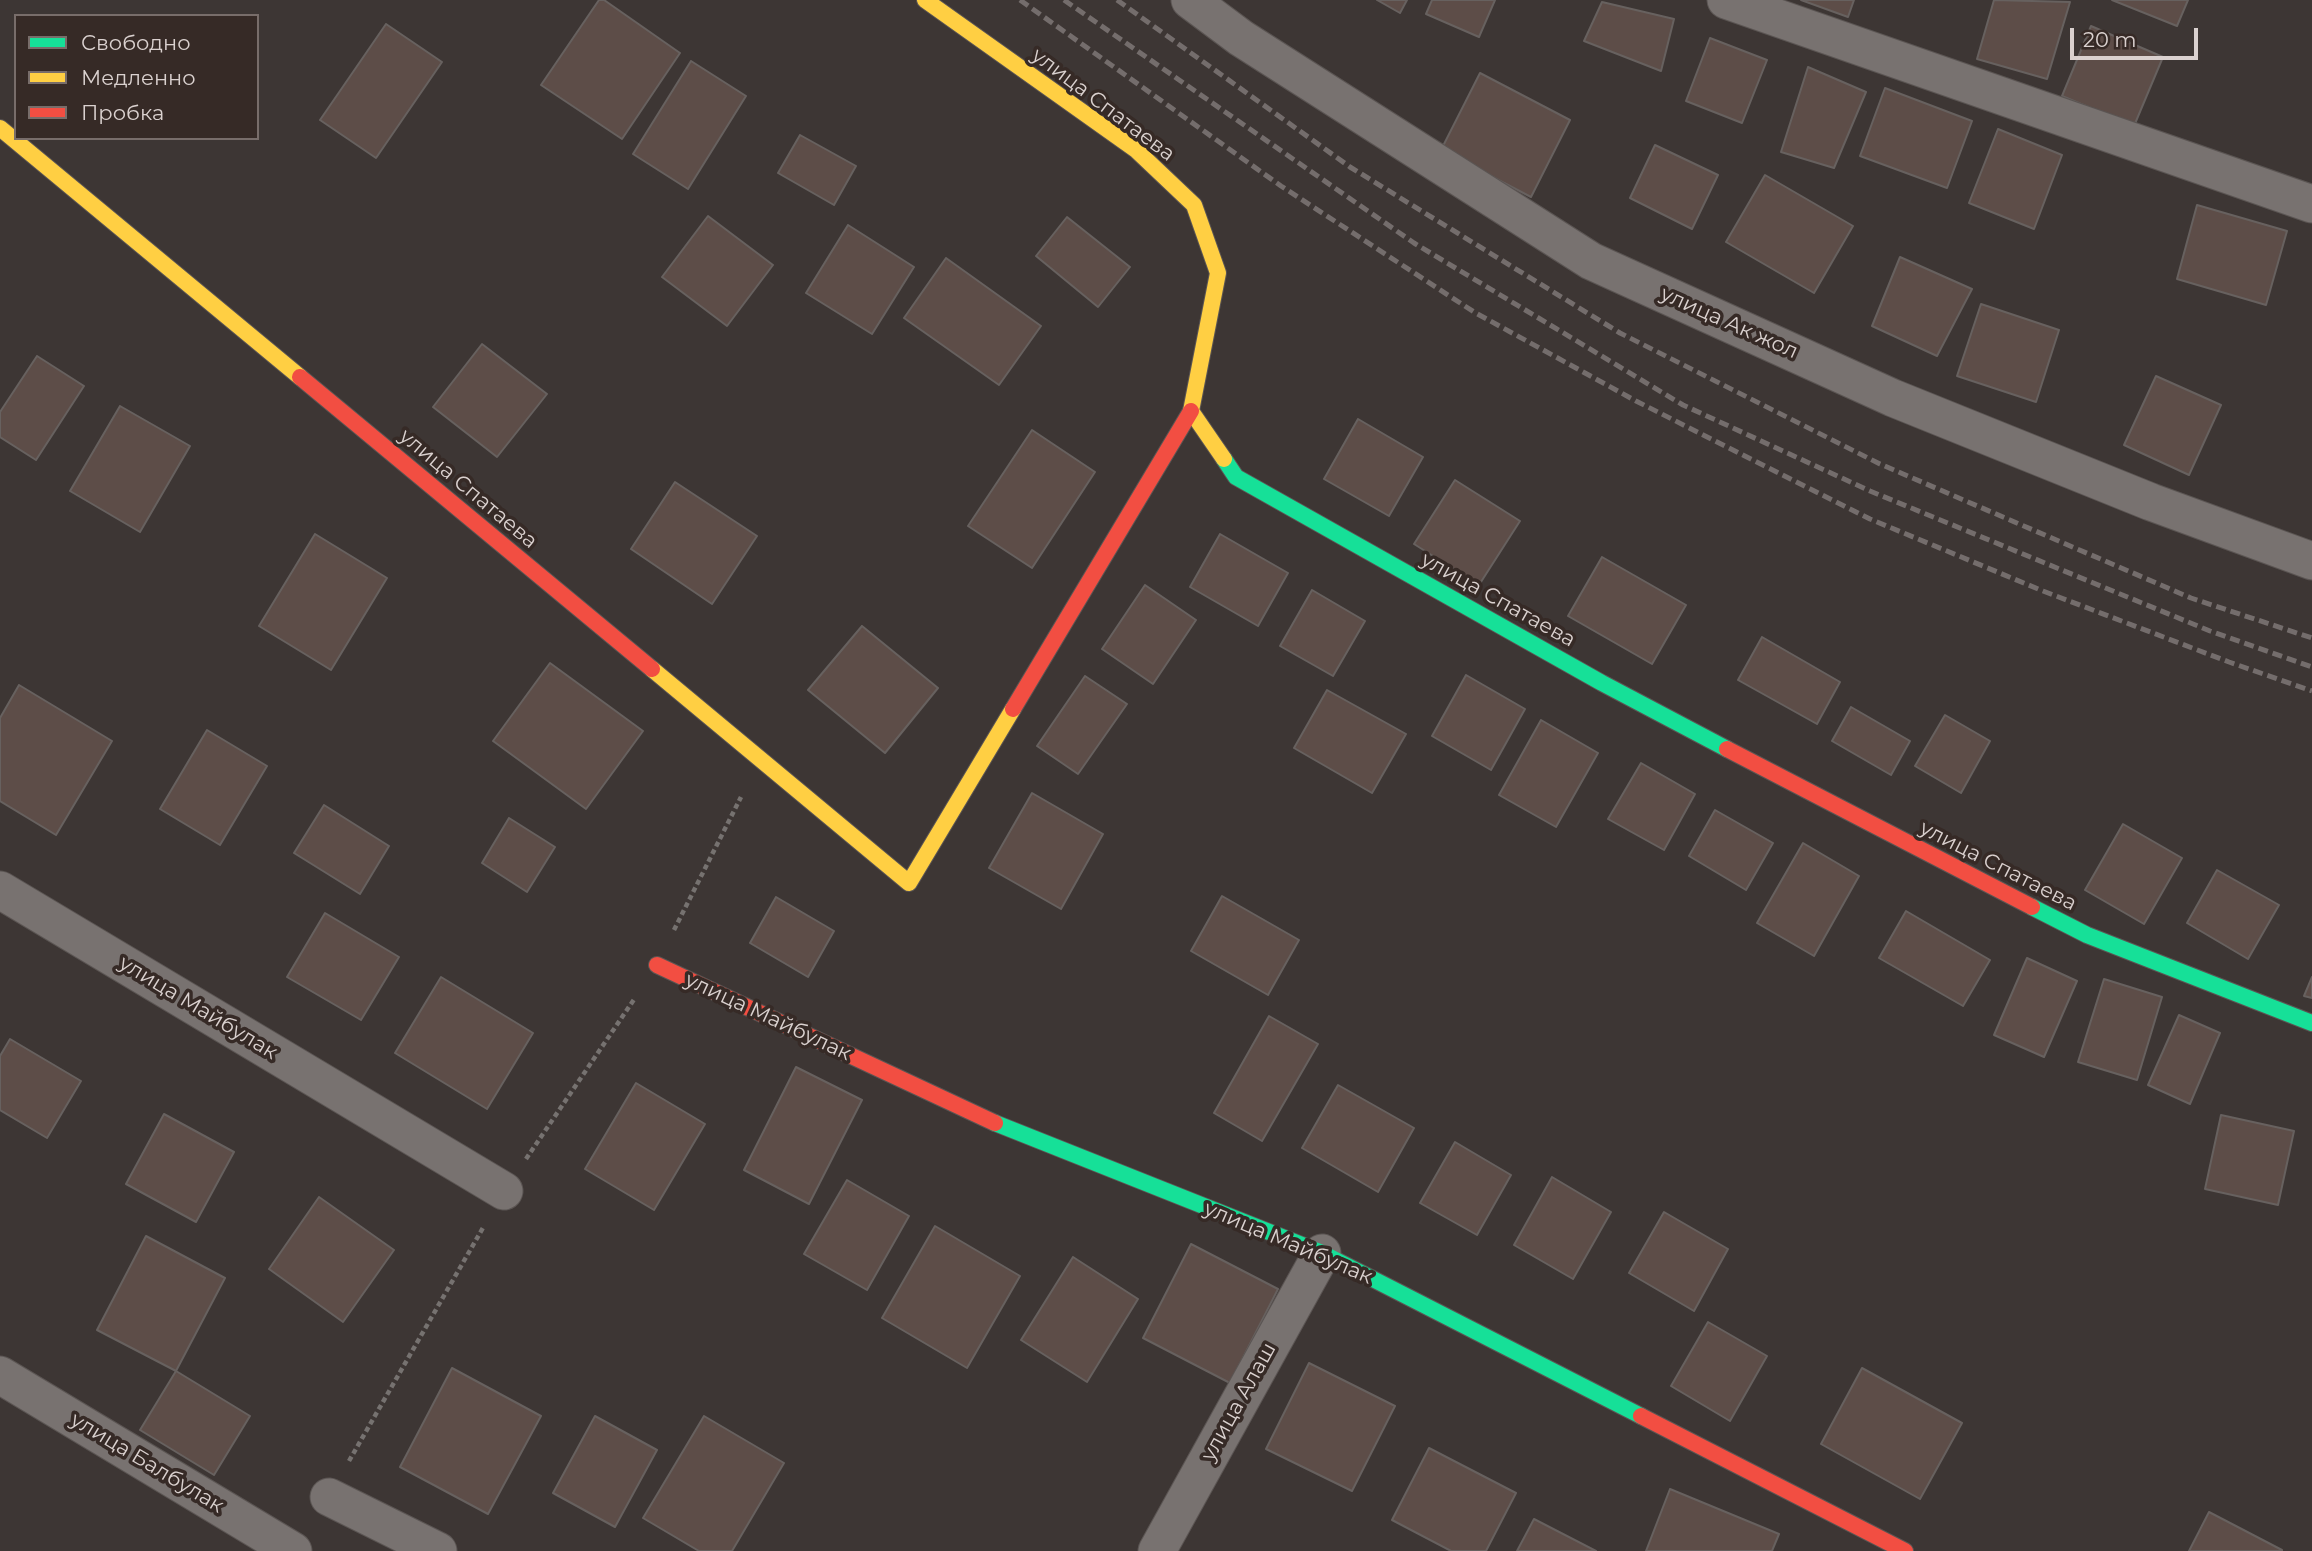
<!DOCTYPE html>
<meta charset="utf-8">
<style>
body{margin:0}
#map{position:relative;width:2312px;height:1551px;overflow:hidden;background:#3d3634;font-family:Montserrat,sans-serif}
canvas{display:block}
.legend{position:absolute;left:14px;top:14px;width:245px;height:126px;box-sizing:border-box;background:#362a26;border:2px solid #786d6a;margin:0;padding:9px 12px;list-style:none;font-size:21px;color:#dad1cf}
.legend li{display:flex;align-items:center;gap:14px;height:35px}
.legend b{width:35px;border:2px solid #786d6a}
.scale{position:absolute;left:2070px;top:28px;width:128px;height:32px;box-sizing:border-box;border:4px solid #dad1cf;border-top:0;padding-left:9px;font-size:21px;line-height:24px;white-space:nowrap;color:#dad1cf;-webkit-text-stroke:5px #362a26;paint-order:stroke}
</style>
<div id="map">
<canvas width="2312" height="1551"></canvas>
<ul class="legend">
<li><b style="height:9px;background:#16e098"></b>Свободно</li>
<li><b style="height:9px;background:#ffcf43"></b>Медленно</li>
<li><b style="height:9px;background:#f24e42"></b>Пробка</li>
</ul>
<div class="scale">20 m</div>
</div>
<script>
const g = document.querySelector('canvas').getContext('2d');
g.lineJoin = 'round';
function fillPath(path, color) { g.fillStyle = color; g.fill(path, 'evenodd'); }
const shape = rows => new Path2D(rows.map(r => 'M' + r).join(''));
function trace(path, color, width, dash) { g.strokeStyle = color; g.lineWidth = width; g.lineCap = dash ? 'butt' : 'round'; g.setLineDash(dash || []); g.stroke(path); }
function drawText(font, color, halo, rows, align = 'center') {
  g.font = font + ' Montserrat,sans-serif'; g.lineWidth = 7; g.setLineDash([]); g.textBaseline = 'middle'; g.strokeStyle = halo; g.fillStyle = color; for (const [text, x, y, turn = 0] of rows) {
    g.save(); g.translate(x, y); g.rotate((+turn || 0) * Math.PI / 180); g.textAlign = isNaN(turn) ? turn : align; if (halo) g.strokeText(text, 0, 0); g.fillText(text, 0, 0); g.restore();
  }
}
const building = shape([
 [599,0,604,0,680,53,622,139,541,85,599,0],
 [1377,0,1407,0,1400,13,1377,0],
 [1432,0,1495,0,1479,37,1426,14,1432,0],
 [1801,0,1854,0,1848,17,1801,0],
 [1994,0,2070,2,2047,79,1977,59,1994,0],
 [2112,0,2188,0,2177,26,2112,0],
 [1602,2,1674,19,1661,71,1584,41,1602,2],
 [386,24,442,62,376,158,320,120,386,24],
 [2091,26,2163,57,2134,126,2062,96,2091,26],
 [1710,38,1767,60,1742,123,1686,101,1710,38],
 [691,61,746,96,688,189,633,154,691,61],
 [1808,67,1866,92,1834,168,1781,152,1808,67],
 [1480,73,1570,120,1531,197,1441,150,1480,73],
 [1885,88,1972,121,1947,188,1860,156,1885,88],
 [1998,129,2062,155,2034,229,1969,203,1998,129],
 [800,135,856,166,834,205,778,173,800,135],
 [1655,145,1718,175,1692,229,1630,198,1655,145],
 [1765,175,1853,226,1814,293,1726,242,1765,175],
 [2197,205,2287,231,2266,305,2177,279,2197,205],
 [708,216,773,265,727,326,662,277,708,216],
 [1067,217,1130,267,1098,307,1036,256,1067,217],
 [848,225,914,267,872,334,806,293,848,225],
 [1900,257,1972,289,1937,356,1872,326,1900,257],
 [946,258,1041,326,999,385,904,318,946,258],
 [1981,304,2059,330,2036,402,1957,376,1981,304],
 [482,344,547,394,497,457,433,407,482,344],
 [37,356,84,386,36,460,0,437,0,412,37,356],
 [2156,376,2221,405,2189,475,2124,445,2156,376],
 [120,406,190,446,140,532,70,491,120,406],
 [1358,419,1423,457,1389,516,1324,479,1358,419],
 [1032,430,1095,472,1032,568,968,526,1032,430],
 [1455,480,1520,521,1479,585,1414,544,1455,480],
 [675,482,757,536,712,604,631,549,675,482],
 [315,534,387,578,331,670,259,626,315,534],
 [1220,534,1288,573,1258,626,1190,587,1220,534],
 [1602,557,1686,605,1652,664,1568,616,1602,557],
 [1145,585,1196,620,1153,684,1102,649,1145,585],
 [1312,590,1365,621,1333,676,1280,646,1312,590],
 [862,626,938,688,885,753,808,690,862,626],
 [1762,637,1840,682,1817,724,1738,680,1762,637],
 [550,663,643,731,586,809,493,741,550,663],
 [1466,675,1525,709,1491,770,1432,736,1466,675],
 [1085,676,1127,704,1078,774,1037,746,1085,676],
 [19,685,112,741,56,835,0,801,0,718,19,685],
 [1327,690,1406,734,1372,793,1294,748,1327,690],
 [1851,707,1910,741,1891,775,1832,741,1851,707],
 [1945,715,1990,741,1961,793,1915,766,1945,715],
 [1541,720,1598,753,1556,827,1499,795,1541,720],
 [207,730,267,766,220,845,160,809,207,730],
 [1641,763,1695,794,1664,850,1608,819,1641,763],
 [1032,793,1103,834,1061,909,989,868,1032,793],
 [324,805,389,846,360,894,294,853,324,805],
 [1715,810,1773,843,1746,890,1689,856,1715,810],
 [509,818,555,847,527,892,482,863,509,818],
 [2123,824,2182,858,2144,924,2085,890,2123,824],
 [1803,843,1859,876,1814,956,1757,923,1803,843],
 [2217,870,2279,905,2248,959,2187,923,2217,870],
 [1222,896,1299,940,1268,995,1191,951,1222,896],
 [776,897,834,931,808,977,750,943,776,897],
 [1906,911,1990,960,1963,1006,1879,958,1906,911],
 [325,913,399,957,361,1020,287,977,325,913],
 [2027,958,2077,981,2044,1057,1994,1035,2027,958],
 [441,977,533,1033,487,1109,395,1053,441,977],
 [2312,977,2312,998,2304,996,2312,977],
 [2104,979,2162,997,2137,1080,2078,1062,2104,979],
 [2179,1015,2220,1033,2190,1104,2148,1085,2179,1015],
 [1269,1016,1318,1044,1262,1141,1214,1113,1269,1016],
 [10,1039,81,1081,47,1138,0,1110,0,1056,10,1039],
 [796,1067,862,1100,809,1204,744,1170,796,1067],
 [636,1083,705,1124,654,1210,585,1169,636,1083],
 [1338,1085,1414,1128,1378,1192,1302,1148,1338,1085],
 [164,1114,234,1152,196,1222,126,1184,164,1114],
 [2221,1115,2294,1131,2278,1205,2205,1189,2221,1115],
 [1455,1142,1511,1175,1477,1235,1420,1203,1455,1142],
 [1552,1177,1611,1212,1573,1279,1514,1245,1552,1177],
 [847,1180,909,1216,867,1290,804,1254,847,1180],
 [319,1197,394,1250,343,1322,269,1269,319,1197],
 [1664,1212,1728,1249,1694,1311,1629,1273,1664,1212],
 [935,1226,1020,1276,967,1368,882,1318,935,1226],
 [146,1236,225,1278,176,1371,97,1330,146,1236],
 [1191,1244,1278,1289,1230,1383,1143,1338,1191,1244],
 [1073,1257,1138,1299,1087,1382,1021,1340,1073,1257],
 [1708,1322,1767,1356,1730,1421,1671,1386,1708,1322],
 [1309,1363,1395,1406,1352,1491,1266,1449,1309,1363],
 [452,1368,541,1416,488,1514,400,1467,452,1368],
 [1862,1368,1962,1423,1920,1499,1821,1444,1862,1368],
 [176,1371,250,1416,214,1475,140,1430,176,1371],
 [595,1416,657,1450,615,1527,553,1493,595,1416],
 [704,1416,784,1463,732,1551,699,1551,643,1518,704,1416],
 [1429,1448,1516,1493,1486,1551,1451,1551,1392,1520,1429,1448],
 [1670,1489,1779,1534,1772,1551,1646,1551,1670,1489],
 [2209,1512,2282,1550,2282,1551,2189,1551,2209,1512],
 [1534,1519,1596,1551,1517,1551,1534,1519]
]);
const path = shape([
 [674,930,741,797],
 [526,1159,635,998],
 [349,1461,484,1226]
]);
const street = shape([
 [1190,0,1241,38,1591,261,1893,398,2151,502,2312,561],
 [1726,0,2312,204],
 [0,890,504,1191],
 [0,1375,293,1551],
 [329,1497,438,1551],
 [1157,1551,1322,1253]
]);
const fast = shape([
 [1224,459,1236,477,1602,683,1727,749],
 [2032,907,2087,935,2312,1023],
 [995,1123,1322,1253,1641,1416]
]);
const slow = shape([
 [925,0,1136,150,1194,205,1218,273,1191,411,1224,459],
 [0,128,300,377],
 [652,669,909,883,1013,709]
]);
const jam = shape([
 [300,377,652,669],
 [1013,709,1191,411],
 [1727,749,2032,907],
 [657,965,995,1123],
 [1641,1416,1905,1551]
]);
const rail = shape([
 [1020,0,1281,186,1474,312,1636,401,1870,519,2043,591,2229,662,2312,691],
 [1064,0,1414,243,1683,405,1870,491,2210,631,2312,667],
 [1117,0,1350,167,1620,333,1880,464,2191,598,2312,638]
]);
const streetNames = [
 ["улица Спатаева",1103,105,37],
 ["улица Ак жол",1729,323,24],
 ["улица Спатаева",468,489,40],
 ["улица Спатаева",1498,600,29],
 ["улица Спатаева",1998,866,27],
 ["улица Майбулак",198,1008,31],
 ["улица Майбулак",768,1017,25],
 ["улица Майбулак",1288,1243,23],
 ["улица Алаш",1239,1402,-61],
 ["улица Балбулак",147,1463,31]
];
fillPath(building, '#5d4d48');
trace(building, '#67615f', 2);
trace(street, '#5b5553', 39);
trace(fast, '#5b5553', 18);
trace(slow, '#5b5553', 18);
trace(jam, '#5b5553', 18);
trace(path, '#767270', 4.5, [5, 3.5]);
trace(street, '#787270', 37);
trace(fast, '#16e098', 16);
trace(slow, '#ffcf43', 16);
trace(jam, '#f24e42', 16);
trace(rail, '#746d6c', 5, [10, 5]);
drawText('21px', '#dad1cf', '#362a26', streetNames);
</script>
